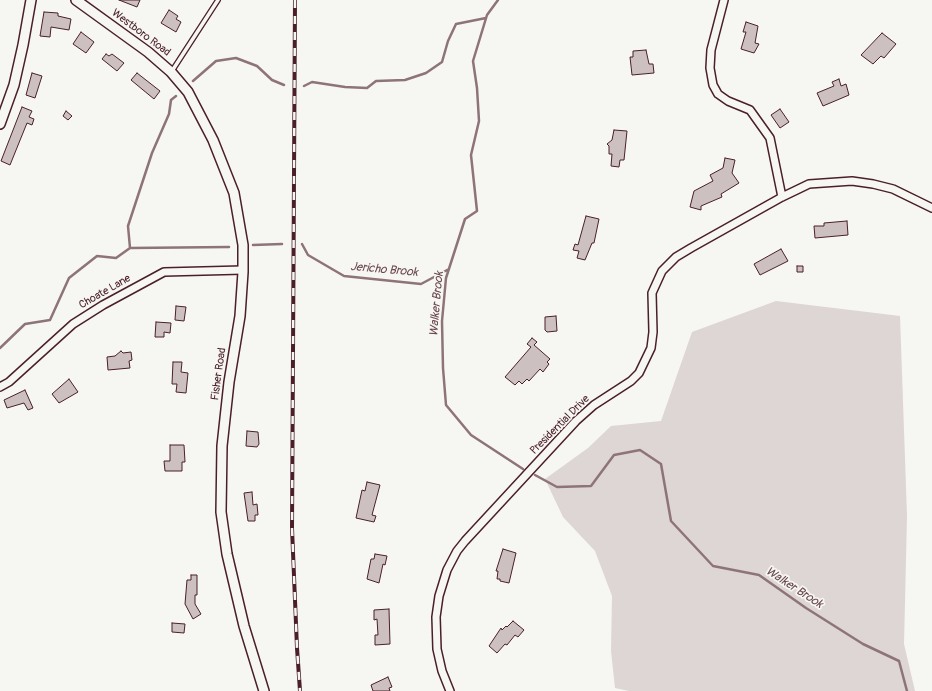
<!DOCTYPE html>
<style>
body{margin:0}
canvas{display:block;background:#f6f6f2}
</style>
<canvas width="932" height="691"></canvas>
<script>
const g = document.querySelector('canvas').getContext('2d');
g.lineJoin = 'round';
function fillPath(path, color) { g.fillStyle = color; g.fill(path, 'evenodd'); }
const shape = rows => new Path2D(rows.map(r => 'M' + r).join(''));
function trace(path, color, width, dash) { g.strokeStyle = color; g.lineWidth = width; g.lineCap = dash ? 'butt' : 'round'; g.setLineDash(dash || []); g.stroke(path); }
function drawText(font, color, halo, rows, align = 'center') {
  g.font = font + ' Pangolin,sans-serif'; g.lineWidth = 3.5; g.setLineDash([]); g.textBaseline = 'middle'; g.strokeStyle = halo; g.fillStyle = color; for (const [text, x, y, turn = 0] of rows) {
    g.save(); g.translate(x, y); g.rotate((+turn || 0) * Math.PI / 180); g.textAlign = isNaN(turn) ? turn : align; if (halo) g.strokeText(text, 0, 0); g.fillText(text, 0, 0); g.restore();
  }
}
const green = shape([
 [776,301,900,316,907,516,904,644,915,691,629,691,615,688,611,651,612,596,595,551,563,517,545,479,588,448,611,426,661,421,692,332]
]);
const stream = shape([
 [498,0,487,15,473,61,477,88,479,121,471,155,477,211,465,219,446,278,442,321,443,368,446,405,471,435,523,469],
 [193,81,216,61,236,58,257,66,272,80,284,85],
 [304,86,312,82,345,87,367,88,376,81,405,80,426,73,442,62,448,41,456,24,486,18],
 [302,244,308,255,344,276,421,284,449,269],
 [253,245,282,244],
 [130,248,229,247],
 [0,348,25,324,50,320,69,278,97,256,116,258,130,248,128,226,152,153,169,114,171,100,176,96],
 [535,475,557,487,591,486,614,455,640,450,661,464,671,521,713,566,759,575,806,608,863,644,899,661,907,691]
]);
const building = shape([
 [119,0,140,0,137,7,119,0],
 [169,10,178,16,176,19,181,22,176,32,161,23,169,10],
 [44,12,58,13,58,16,71,19,69,30,51,27,50,37,40,36,44,12],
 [746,22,758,26,755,43,759,44,754,53,741,49,746,32,743,32,746,22],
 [81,32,94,42,86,53,73,44,81,32],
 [882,33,896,44,884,58,881,56,873,64,861,55,882,33],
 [646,50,649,64,653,64,654,73,632,75,630,57,633,57,633,51,646,50],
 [106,54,109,56,112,54,124,63,117,71,102,59,106,54],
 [32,73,42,76,35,98,26,95,32,73],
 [137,73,160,91,154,99,131,80,137,73],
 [839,79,841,86,846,84,849,95,823,106,817,93,834,86,832,82,839,79],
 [22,107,32,111,29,117,34,119,32,125,27,123,10,165,1,161,22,107],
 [780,109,789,122,780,128,771,115,780,109],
 [66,111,72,116,68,120,63,116,66,111],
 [614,130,627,131,624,160,620,160,619,167,611,166,612,154,609,154,609,146,607,144,612,140,614,130],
 [725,158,735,160,732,173,739,183,721,194,722,197,701,206,701,210,690,207,694,191,713,181,710,175,723,168,725,158],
 [586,216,599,219,594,243,592,243,585,260,577,258,579,251,573,250,575,244,578,245,586,216],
 [847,221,848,235,815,238,814,226,824,226,824,223,847,221],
 [781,249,788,261,760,275,754,264,781,249],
 [797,266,803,266,803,272,797,272,797,266],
 [176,306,186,307,184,321,175,320,176,306],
 [556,316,557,331,547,332,545,330,545,317,556,316],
 [156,322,171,323,170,333,164,332,164,337,155,337,156,322],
 [532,338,537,342,534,345,550,359,547,362,549,364,543,372,540,369,529,381,527,379,522,384,519,381,515,385,505,377,531,347,527,344,532,338],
 [121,351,123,353,131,352,132,360,129,361,130,368,108,370,107,357,115,356,121,351],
 [173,362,182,362,181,372,188,373,186,393,176,392,177,384,172,384,173,362],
 [69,379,78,392,59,403,52,394,69,379],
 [25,390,33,408,28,410,24,403,7,408,4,400,25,390],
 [247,431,258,432,259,444,257,447,246,446,247,431],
 [170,445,184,445,185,462,182,462,182,471,165,471,164,461,170,461,170,445],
 [367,482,380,485,372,515,376,516,374,522,356,518,362,490,365,491,367,482],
 [252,492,253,505,257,504,258,515,255,515,255,521,248,521,244,493,252,492],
 [503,549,516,553,509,583,500,581,500,579,497,579,498,571,496,571,503,549],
 [375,554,387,556,385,565,383,564,379,583,367,579,371,559,374,559,375,554],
 [191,575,197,575,197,595,195,595,195,604,201,614,193,619,185,604,187,580,191,580,191,575],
 [389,609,390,644,375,645,375,635,378,635,377,619,374,620,374,610,389,609],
 [513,621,524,630,518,637,515,635,507,645,505,644,497,653,489,646,501,628,502,630,506,626,507,627,513,621],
 [172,623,185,624,184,633,172,632,172,623],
 [388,677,392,687,389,688,390,691,373,691,371,685,388,677]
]);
const service = shape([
 [172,71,218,0]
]);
const minor = shape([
 [724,0,711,50,710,68,713,85,718,94,728,101,750,110,770,138,782,197],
 [0,387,9,382,73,324,103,305,164,272,243,270],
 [450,691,442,671,437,649,436,617,439,596,447,570,457,551,465,541,576,421,594,405,631,381,639,373,651,348,653,332,652,293,662,271,676,257,691,248,782,197,809,184,852,181,873,184,893,189,932,208]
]);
const tertiary = shape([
 [76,0,148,52,171,72,188,92,213,140,234,193,243,245,243,272,240,316,229,382,222,446,221,512,227,554,244,626,264,691],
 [0,124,14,85,23,45,31,0]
]);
const rail = shape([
 [295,0,292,528,297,648,300,691]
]);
const streetNames = [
 ["Westboro Road",141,33,37],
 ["Choate Lane",105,292,-30],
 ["Fisher Road",219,374,-82],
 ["Presidential Drive",560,425,-45]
];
const waterNames = [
 ["Jericho Brook",384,270,5],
 ["Walker Brook",437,304,-85],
 ["Walker Brook",794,588,33]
];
fillPath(green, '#ddd6d5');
trace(stream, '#8e747a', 2.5);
fillPath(building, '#ccc1c0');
trace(building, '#4a1f2b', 1);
trace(service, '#4a1f2b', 6);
trace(minor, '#4a1f2b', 10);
trace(tertiary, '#4a1f2b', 12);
trace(service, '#f6f6f2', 3.5);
trace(minor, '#f6f6f2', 7);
trace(tertiary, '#f6f6f2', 9);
trace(rail, '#4a1f2b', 4);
trace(rail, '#f6f6f2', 2.5, [8]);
drawText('11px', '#4a1f2b', '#f6f6f2', streetNames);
drawText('italic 12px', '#6c4a52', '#f6f6f2', waterNames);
</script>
